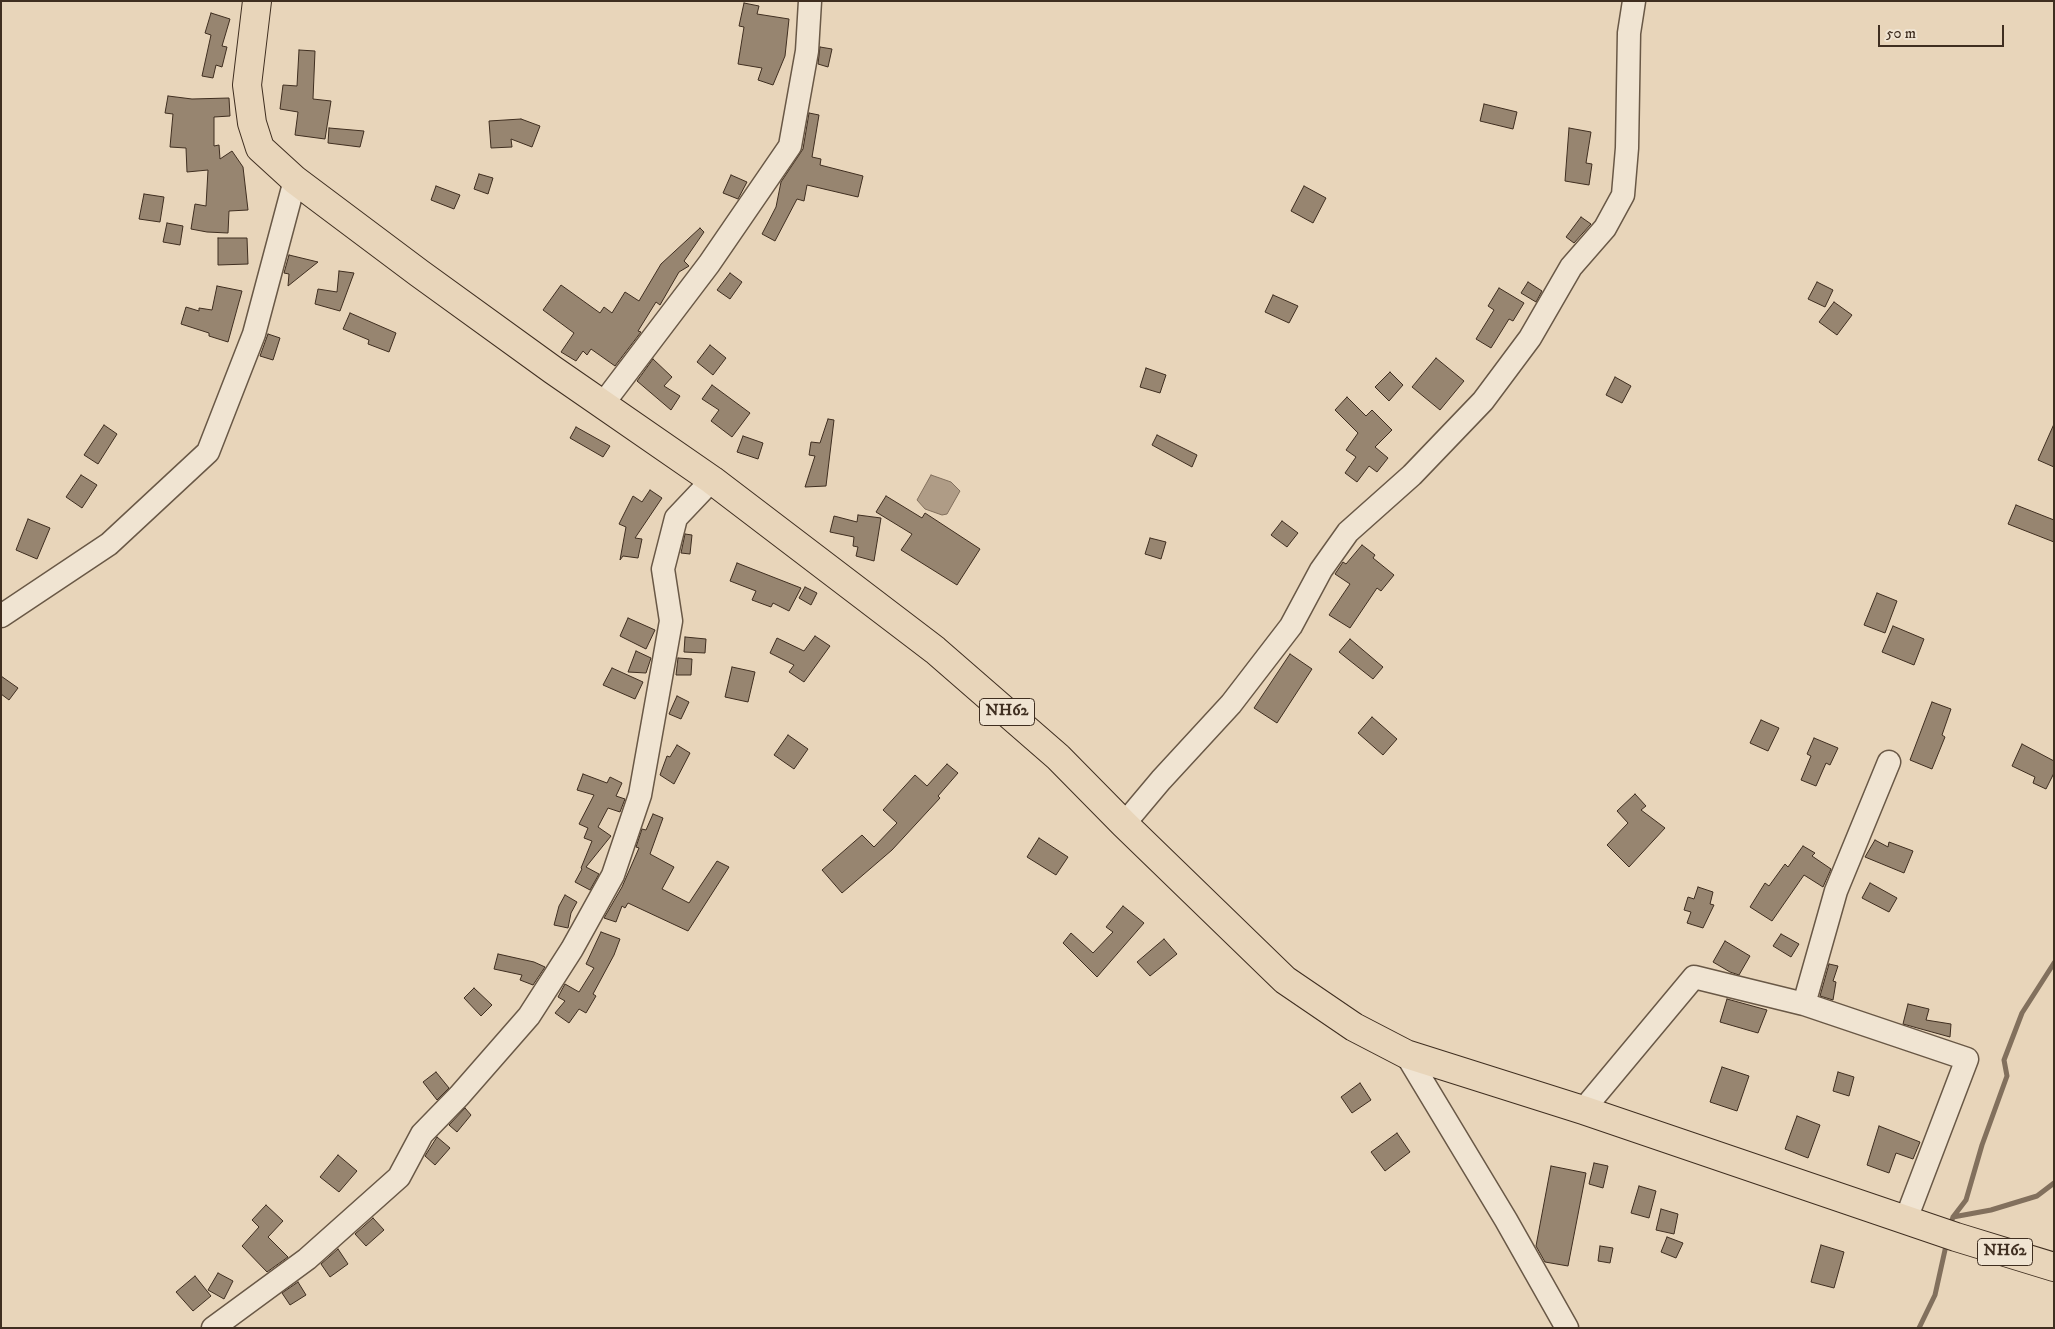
<!DOCTYPE html>
<style>
body{margin:0}
#map{position:relative;width:2055px;height:1329px;overflow:hidden;background:#e8d5ba;font-family:"IM FELL DW Pica",serif}
canvas{display:block}
.frame{position:absolute;inset:0;border:2px solid #3f2e20;pointer-events:none}
.scale{position:absolute;left:1878px;top:25px;width:126px;height:22px;box-sizing:border-box;border:2px solid #3f2e20;border-top:0;padding-left:6px;font-size:15px;line-height:18px;white-space:nowrap;color:#3f2e20;-webkit-text-stroke:4px #f0e4d2;paint-order:stroke}
</style>
<div id="map">
<canvas width="2055" height="1329"></canvas>
<div class="frame"></div>
<div class="scale">50 m</div>
</div>
<script>
const g = document.querySelector('canvas').getContext('2d');
g.lineJoin = 'round';
function fillPath(path, color) { g.fillStyle = color; g.fill(path, 'evenodd'); }
const shape = rows => new Path2D(rows.map(r => 'M' + r).join(''));
function trace(path, color, width, dash) { g.strokeStyle = color; g.lineWidth = width; g.lineCap = dash ? 'butt' : 'round'; g.setLineDash(dash || []); g.stroke(path); }
function drawText(font, color, halo, rows, align = 'center') {
  g.font = font + ' "IM FELL DW Pica",serif'; g.lineWidth = 4.5; g.setLineDash([]); g.textBaseline = 'middle'; g.strokeStyle = halo; g.fillStyle = color; for (const [text, x, y, turn = 0] of rows) {
    g.save(); g.translate(x, y); g.rotate((+turn || 0) * Math.PI / 180); g.textAlign = isNaN(turn) ? turn : align; if (halo) g.strokeText(text, 0, 0); g.fillText(text, 0, 0); g.restore();
  }
}
const water = shape([
 [931,475,951,482,960,491,947,514,942,515,925,509,917,500,931,475]
]);
const stream = shape([
 [1953,1217,1991,1210,2037,1196,2054,1183],
 [1950,1226,1953,1217,1966,1200,1982,1145,2007,1076,2004,1060,2022,1013,2054,963],
 [1919,1328,1935,1295,1947,1241]
]);
const building = shape([
 [744,3,759,6,757,14,789,19,785,56,773,85,758,80,762,68,738,64,744,27,739,26,744,3],
 [211,13,230,19,222,46,227,47,222,67,216,65,213,78,202,76,211,35,205,33,211,13],
 [820,47,832,49,828,67,818,64,820,47],
 [299,50,315,51,313,99,331,101,325,139,295,135,298,112,280,109,283,85,297,86,299,50],
 [168,96,192,99,229,98,230,116,214,117,214,146,219,145,220,159,232,151,243,167,248,210,229,211,228,233,207,232,191,229,195,204,206,206,208,170,187,172,186,148,170,147,173,114,165,113,168,96],
 [1484,104,1517,112,1513,129,1480,121,1484,104],
 [809,113,819,115,812,157,821,159,820,165,863,176,858,197,807,185,804,201,797,199,775,241,762,234,776,207,781,182,803,149,809,113],
 [521,119,540,126,532,147,511,139,512,147,491,148,489,121,521,119],
 [329,128,364,131,360,147,328,143,329,128],
 [1569,128,1591,132,1586,163,1592,164,1589,185,1565,181,1569,128],
 [479,174,493,178,488,194,474,189,479,174],
 [731,175,747,182,738,199,723,193,731,175],
 [436,186,460,195,454,209,431,200,436,186],
 [1304,186,1326,198,1313,223,1291,211,1304,186],
 [144,194,164,197,160,222,139,219,144,194],
 [1581,217,1591,224,1574,243,1566,237,1581,217],
 [167,223,183,226,180,245,163,242,167,223],
 [700,228,704,232,684,261,689,266,679,272,660,305,656,302,638,331,641,332,615,366,591,349,587,355,583,351,576,361,561,352,574,333,543,310,561,285,600,313,604,307,612,313,625,292,639,301,661,264,700,228],
 [218,238,247,238,248,264,218,265,218,238],
 [289,255,318,262,288,286,289,274,284,273,289,255],
 [339,271,354,273,340,311,315,304,318,289,337,292,339,271],
 [730,273,742,282,730,299,717,290,730,273],
 [1528,282,1542,291,1536,302,1521,293,1528,282],
 [1817,282,1833,290,1825,307,1808,299,1817,282],
 [217,286,242,291,228,342,209,336,209,333,181,324,186,307,199,311,199,308,212,310,217,286],
 [1499,288,1524,303,1513,321,1509,319,1491,348,1476,339,1494,310,1488,306,1499,288],
 [1273,295,1298,306,1289,323,1265,312,1273,295],
 [1834,302,1852,315,1837,335,1819,322,1834,302],
 [350,313,396,333,389,352,368,344,369,340,343,329,350,313],
 [268,334,280,338,273,360,260,356,268,334],
 [710,345,726,358,713,375,697,362,710,345],
 [1436,358,1464,381,1440,410,1412,387,1436,358],
 [653,359,672,377,664,386,680,396,671,410,637,381,653,359],
 [1146,368,1166,375,1160,393,1140,387,1146,368],
 [1390,372,1403,385,1389,401,1375,387,1390,372],
 [1615,377,1631,386,1622,403,1606,395,1615,377],
 [712,385,750,413,732,437,711,421,719,410,702,399,712,385],
 [1347,397,1366,416,1372,410,1392,430,1375,447,1388,458,1377,472,1369,466,1357,482,1345,473,1356,457,1346,450,1358,433,1335,410,1347,397],
 [828,419,834,420,826,486,805,487,815,456,809,455,811,442,820,443,828,419],
 [2054,424,2054,467,2038,460,2054,424],
 [104,425,117,434,98,464,84,455,104,425],
 [576,427,610,446,603,457,570,438,576,427],
 [1157,435,1197,455,1192,467,1152,445,1157,435],
 [743,436,763,443,758,459,737,452,743,436],
 [81,475,97,485,82,508,66,497,81,475],
 [650,490,662,498,635,538,642,539,638,558,623,556,620,560,626,527,619,524,633,496,642,502,650,490],
 [886,496,922,518,925,513,980,549,957,585,901,550,912,534,876,512,886,496],
 [2016,505,2054,520,2054,542,2008,524,2016,505],
 [858,515,881,518,874,561,856,556,858,547,853,546,854,537,830,532,834,516,857,522,858,515],
 [28,519,50,528,37,559,16,550,28,519],
 [1282,521,1298,533,1287,547,1271,535,1282,521],
 [685,534,692,535,690,554,681,553,685,534],
 [1150,538,1166,542,1161,559,1145,554,1150,538],
 [1362,545,1375,555,1373,558,1394,575,1381,591,1377,588,1350,628,1329,615,1350,584,1335,574,1343,562,1346,564,1362,545],
 [737,563,801,588,789,611,773,603,771,607,752,600,756,591,730,581,737,563],
 [805,587,817,593,811,605,799,598,805,587],
 [1877,593,1897,601,1885,633,1864,625,1877,593],
 [628,618,655,630,646,649,620,636,628,618],
 [1893,626,1924,639,1914,665,1882,652,1893,626],
 [815,636,830,646,804,682,789,672,794,665,770,653,777,638,804,651,815,636],
 [685,637,706,639,705,653,684,652,685,637],
 [1350,639,1383,667,1373,679,1339,652,1350,639],
 [636,651,651,658,646,673,628,672,636,651],
 [1290,654,1312,669,1277,723,1254,708,1290,654],
 [678,658,692,659,691,675,676,675,678,658],
 [732,667,755,672,748,702,725,697,732,667],
 [612,668,643,682,635,699,603,685,612,668],
 [1,676,18,688,9,700,1,694,1,676],
 [677,696,689,702,681,719,669,714,677,696],
 [1932,702,1951,709,1942,735,1945,737,1932,769,1910,760,1932,702],
 [1372,717,1397,739,1383,755,1358,733,1372,717],
 [1761,720,1779,728,1768,751,1750,743,1761,720],
 [788,735,808,749,794,769,774,755,788,735],
 [1814,738,1838,748,1830,765,1826,763,1816,786,1801,780,1811,756,1807,754,1814,738],
 [2022,744,2054,761,2054,773,2046,789,2033,783,2035,777,2012,766,2022,744],
 [677,745,690,753,674,784,660,775,667,756,670,757,677,745],
 [947,764,958,773,938,796,940,798,892,850,842,893,822,870,862,835,874,847,897,823,883,810,915,775,927,786,947,764],
 [583,774,607,783,610,777,622,783,616,796,625,799,620,812,608,808,598,827,611,836,586,867,599,874,590,890,575,882,582,869,581,868,592,841,584,838,588,828,579,824,594,795,577,790,583,774],
 [1635,794,1646,806,1641,810,1665,828,1629,867,1607,845,1628,823,1617,811,1635,794],
 [653,814,663,818,650,854,674,867,662,889,689,903,717,861,729,867,688,931,628,903,625,908,622,906,616,922,604,918,622,887,639,848,636,847,642,829,646,830,653,814],
 [1039,838,1068,857,1056,875,1027,857,1039,838],
 [1875,840,1888,847,1889,842,1913,851,1904,873,1865,857,1875,840],
 [1803,846,1815,853,1812,856,1831,869,1823,887,1804,875,1772,921,1750,907,1765,883,1769,886,1785,864,1788,867,1803,846],
 [1870,883,1897,898,1889,912,1862,898,1870,883],
 [1698,887,1713,892,1710,904,1714,905,1703,928,1687,923,1691,912,1684,910,1688,897,1694,899,1698,887],
 [565,895,577,902,571,913,568,928,554,925,559,906,565,895],
 [1123,906,1144,923,1097,977,1063,943,1071,933,1093,953,1113,932,1106,927,1123,906],
 [601,932,620,939,614,955,593,994,596,996,586,1013,579,1009,569,1023,555,1013,565,1001,558,997,565,984,579,992,594,968,586,964,601,932],
 [1781,934,1799,944,1791,957,1773,946,1781,934],
 [1164,939,1177,954,1150,976,1137,962,1164,939],
 [1725,941,1750,956,1739,975,1730,972,1713,962,1725,941],
 [498,954,534,962,545,967,533,985,520,980,522,975,494,969,498,954],
 [1829,964,1838,966,1833,981,1836,982,1833,1000,1820,996,1829,964],
 [474,988,492,1005,481,1016,464,998,474,988],
 [1727,999,1767,1010,1758,1033,1720,1022,1727,999],
 [1908,1004,1929,1009,1926,1020,1951,1024,1950,1037,1903,1024,1908,1004],
 [1722,1067,1749,1076,1737,1111,1710,1102,1722,1067],
 [436,1072,449,1088,437,1100,423,1082,436,1072],
 [1838,1072,1854,1077,1849,1096,1833,1091,1838,1072],
 [1360,1083,1371,1100,1352,1113,1341,1097,1360,1083],
 [465,1108,471,1115,457,1132,449,1125,465,1108],
 [1797,1116,1820,1125,1808,1158,1785,1149,1797,1116],
 [1879,1126,1920,1142,1913,1159,1896,1153,1889,1173,1867,1165,1879,1126],
 [1397,1133,1410,1152,1385,1171,1371,1152,1397,1133],
 [437,1137,450,1148,435,1165,425,1156,437,1137],
 [338,1155,357,1171,339,1192,320,1177,338,1155],
 [1594,1163,1608,1166,1603,1188,1589,1184,1594,1163],
 [1551,1166,1586,1173,1568,1266,1545,1262,1536,1246,1551,1166],
 [1639,1186,1656,1191,1649,1218,1631,1213,1639,1186],
 [266,1205,283,1221,268,1237,288,1257,267,1272,242,1246,259,1227,252,1220,266,1205],
 [1661,1209,1678,1214,1674,1234,1656,1230,1661,1209],
 [373,1218,384,1230,366,1246,355,1234,373,1218],
 [1667,1237,1683,1243,1676,1258,1661,1252,1667,1237],
 [1821,1245,1844,1252,1834,1288,1811,1282,1821,1245],
 [1600,1246,1613,1248,1610,1263,1598,1261,1600,1246],
 [338,1249,348,1264,330,1277,321,1264,338,1249],
 [218,1273,233,1281,224,1299,208,1290,218,1273],
 [195,1276,211,1296,193,1311,176,1292,195,1276],
 [298,1282,306,1295,290,1305,282,1293,298,1282]
]);
const minor = shape([
 [602,405,709,264,790,146,807,51,810,1],
 [1,616,109,544,208,452,254,334,295,180],
 [1124,824,1161,780,1231,704,1291,626,1321,570,1348,532,1412,475,1483,401,1530,338,1571,267,1605,228,1623,195,1627,148,1629,33,1634,1],
 [1804,1004,1836,891,1889,762],
 [1406,1054,1506,1220,1567,1328],
 [1583,1110,1694,977,1804,1004,1967,1059,1906,1219],
 [213,1328,307,1259,399,1177,422,1134,459,1096,529,1016,572,949,613,875,640,795,671,621,663,569,676,518,712,480]
]);
const major = shape([
 [257,1,247,85,252,123,260,148,295,180,419,273,553,370,712,480,935,650,1058,757,1124,824,1285,980,1354,1027,1406,1054,1583,1110,1956,1237,2054,1267]
]);
const shields = [
 [1007,712,55],
 [2005,1252,55]
];
const shieldNames = [
 ["NH62",1007,712],
 ["NH62",2005,1252]
];
fillPath(water, '#af9c86');
trace(water, '#82705d', 1);
trace(stream, '#82705d', 5);
fillPath(building, '#978570');
trace(building, '#3f2e20', 1);
trace(minor, '#695846', 25);
trace(major, '#3f2e20', 30);
trace(minor, '#f0e4d2', 22);
trace(major, '#e8d5ba', 28);
for (const [x, y, w] of shields) { const box = new Path2D(); box.roundRect(x - w / 2, y - 13.5, w, 27, 4); g.fillStyle = '#f0e4d2'; g.fill(box); trace(box, '#3f2e20', 1); }
drawText('bold 16px', '#3f2e20', null, shieldNames);
</script>
